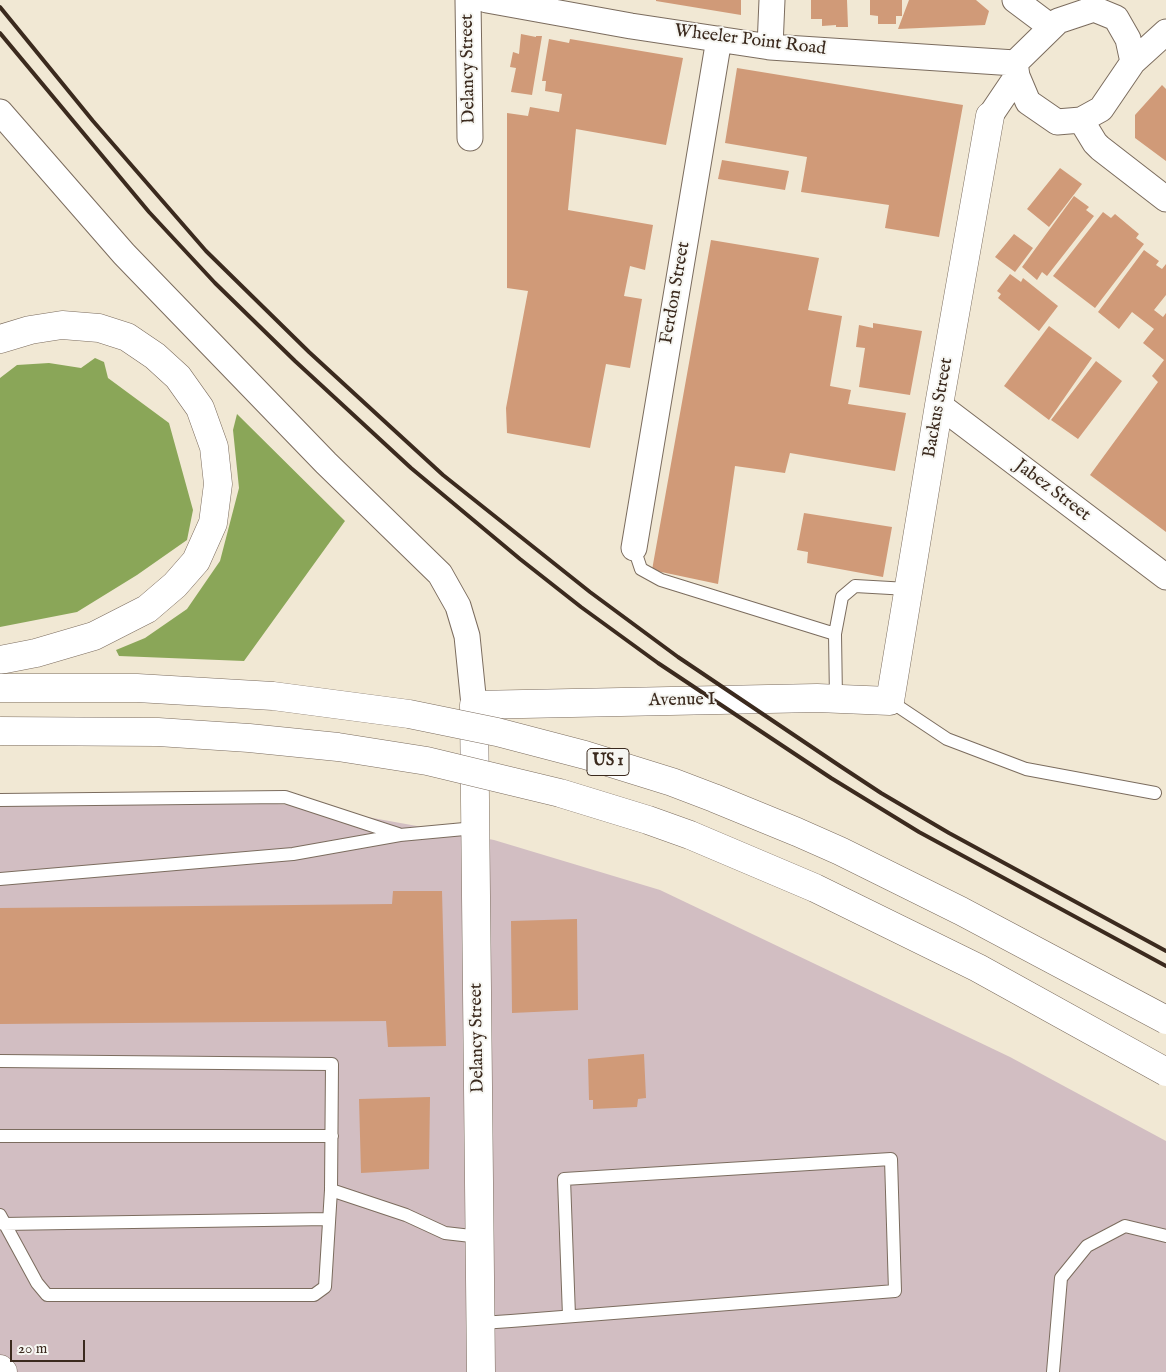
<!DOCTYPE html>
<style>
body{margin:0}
#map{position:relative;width:1166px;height:1372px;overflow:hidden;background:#f1e8d4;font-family:"IM FELL English",serif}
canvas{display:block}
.scale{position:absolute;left:10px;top:1340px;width:75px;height:22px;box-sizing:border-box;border:2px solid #3b2a1e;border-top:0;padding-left:6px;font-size:15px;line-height:18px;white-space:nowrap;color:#3b2a1e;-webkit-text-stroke:4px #f6f6f2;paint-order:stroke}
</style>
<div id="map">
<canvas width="1166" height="1372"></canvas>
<div class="scale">20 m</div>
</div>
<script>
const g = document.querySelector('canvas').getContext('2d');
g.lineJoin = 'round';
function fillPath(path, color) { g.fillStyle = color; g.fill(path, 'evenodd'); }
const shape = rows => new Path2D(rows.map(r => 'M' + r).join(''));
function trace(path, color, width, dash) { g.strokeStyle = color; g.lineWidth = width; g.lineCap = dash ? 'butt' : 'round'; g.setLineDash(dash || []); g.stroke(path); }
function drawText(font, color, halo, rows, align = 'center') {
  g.font = font + ' "IM FELL English",serif'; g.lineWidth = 4; g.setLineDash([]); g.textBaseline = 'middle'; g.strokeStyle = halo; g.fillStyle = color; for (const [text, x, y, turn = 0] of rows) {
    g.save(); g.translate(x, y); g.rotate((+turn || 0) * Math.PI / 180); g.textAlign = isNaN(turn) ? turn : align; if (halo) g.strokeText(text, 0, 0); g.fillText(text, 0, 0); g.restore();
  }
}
const industrial = shape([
 [0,793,301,805,494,840,660,890,1010,1057,1166,1141,1166,1372,0,1372]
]);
const forest = shape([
 [95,358,104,362,108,378,169,423,193,510,187,540,137,575,77,612,0,627,0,378,17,365,49,363,81,368],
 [237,414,345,521,244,661,119,656,116,650,145,638,187,609,220,561,239,488,233,430]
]);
const building = shape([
 [656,0,741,0,741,15,656,1],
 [811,0,847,0,848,27,836,27,836,25,822,26,822,19,811,19],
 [870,0,902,0,902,16,896,16,896,24,878,24,878,16,870,15],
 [909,0,976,0,989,11,985,25,898,29],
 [521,34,536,37,536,36,542,36,532,95,511,92,516,68,510,67,513,52,519,54],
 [549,39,569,43,570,39,683,58,666,145,576,129,568,210,653,225,645,270,630,266,624,296,642,299,630,368,606,364,590,448,507,433,506,408,528,291,507,288,507,113,528,116,530,107,559,112,562,94,545,91,546,81,542,81],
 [737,68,963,105,939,237,885,228,889,205,801,192,807,157,725,143],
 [1162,85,1166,89,1166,161,1135,138,1135,115],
 [722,160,789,171,785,190,718,179],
 [1060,168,1082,184,1049,227,1027,209],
 [1074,196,1089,207,1086,210,1094,216,1047,276,1042,272,1037,280,1022,267],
 [1103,212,1111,218,1115,214,1139,234,1136,238,1144,244,1095,308,1053,276],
 [1014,234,1033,248,1015,272,995,257],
 [711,240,819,258,808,310,842,316,830,386,851,390,848,404,906,413,895,471,790,453,785,473,735,466,718,584,652,570],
 [1144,250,1159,261,1156,265,1162,269,1166,264,1166,295,1154,310,1163,317,1166,313,1166,532,1090,475,1158,382,1152,376,1164,360,1143,343,1154,329,1132,312,1119,329,1098,312],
 [1010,274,1021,282,1023,278,1058,306,1039,331,998,298,1001,294,997,291],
 [873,323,922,331,910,395,859,387,865,348,856,347,859,325,873,328],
 [1049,326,1092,358,1049,420,1004,386],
 [1096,361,1122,381,1078,439,1051,420],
 [804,513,892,527,883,577,807,563,808,552,797,550],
 [393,891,442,891,446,1046,388,1047,386,1021,0,1024,0,908,392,904],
 [577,919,578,1010,512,1013,511,921],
 [644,1054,646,1098,638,1099,637,1107,593,1109,593,1100,589,1100,588,1059],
 [430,1097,429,1169,361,1173,359,1099]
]);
const lane = shape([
 [634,548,641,569,661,580,835,634,842,597,855,586,908,589],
 [835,634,836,699],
 [890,701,947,739,1026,769,1155,793],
 [0,800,285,797,398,834],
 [0,879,293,854,400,835,475,828],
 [0,1061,332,1064,331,1190,325,1287,314,1295,47,1295,37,1283,0,1215],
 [0,1136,332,1136],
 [331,1190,406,1215,445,1233,480,1237],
 [3,1224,328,1219],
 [481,1323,511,1321,895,1291,891,1159,564,1179,569,1316],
 [1053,1372,1061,1278,1087,1246,1125,1226,1166,1236]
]);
const street = shape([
 [468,0,470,138],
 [487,0,631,26,770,47,1015,63],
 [1015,0,1051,27],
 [770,47,772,0],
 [1133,62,1128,39,1116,18,1094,9,1058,21,1015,63,1017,76,1028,102,1057,122,1081,120,1101,109,1133,62,1166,32],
 [0,112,124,254,326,463,440,574,458,606,467,636,474,705],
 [990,116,1017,76],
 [1081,120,1095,143,1100,148,1166,199],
 [939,405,1166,577],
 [634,548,719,39]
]);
const secondary = shape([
 [0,1369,3,1372],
 [481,1372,474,705,817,698,890,701,939,405,990,116]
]);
const highway = shape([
 [0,339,30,330,62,325,99,328,127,337,155,356,178,377,200,408,214,447,218,484,213,523,196,561,175,585,147,609,94,636,36,653,0,660]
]);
const rail = shape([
 [0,7,93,121,206,251,309,352,443,475,590,592,678,657,840,766,881,793,949,833,1166,951],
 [0,33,149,212,215,283,295,361,411,468,520,559,581,607,658,663,831,778,919,832,1166,966]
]);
const highwayBridge = shape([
 [0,688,137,688,273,696,409,714,497,732,585,755,672,782,714,798,797,832,840,851,961,911,1166,1020],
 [0,731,158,732,249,738,338,747,427,761,560,793,648,820,690,835,815,888,978,968,1166,1072]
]);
const shields = [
 [608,762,42]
];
const shieldNames = [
 ["US 1",608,762]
];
const streetNames = [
 ["Wheeler Point Road",750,41,7],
 ["Delancy Street",469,69,-91],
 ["Ferdon Street",676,293,-80],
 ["Backus Street",939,408,-80],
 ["Jabez Street",1052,491,37],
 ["Avenue I",682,701,-1],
 ["Delancy Street",478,1038,-91]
];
fillPath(industrial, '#d2bec2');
fillPath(forest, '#8aa658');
fillPath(building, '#d09a78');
trace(lane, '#7b6c5e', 14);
trace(street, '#7b6c5e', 27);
trace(secondary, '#7b6c5e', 29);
trace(highway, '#7b6c5e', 29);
trace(lane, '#fff', 12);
trace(street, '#fff', 25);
trace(secondary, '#fff', 28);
trace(highway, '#fff', 28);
trace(rail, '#3b2a1e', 4);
trace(highwayBridge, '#7b6c5e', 29, []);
trace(highwayBridge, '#fff', 28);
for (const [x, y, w] of shields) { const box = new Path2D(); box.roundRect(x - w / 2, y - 13.5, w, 27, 4); g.fillStyle = '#f6f6f2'; g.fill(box); trace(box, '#3b2a1e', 1); }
drawText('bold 16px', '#3b2a1e', null, shieldNames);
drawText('18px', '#3b2a1e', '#f6f6f2', streetNames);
</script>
